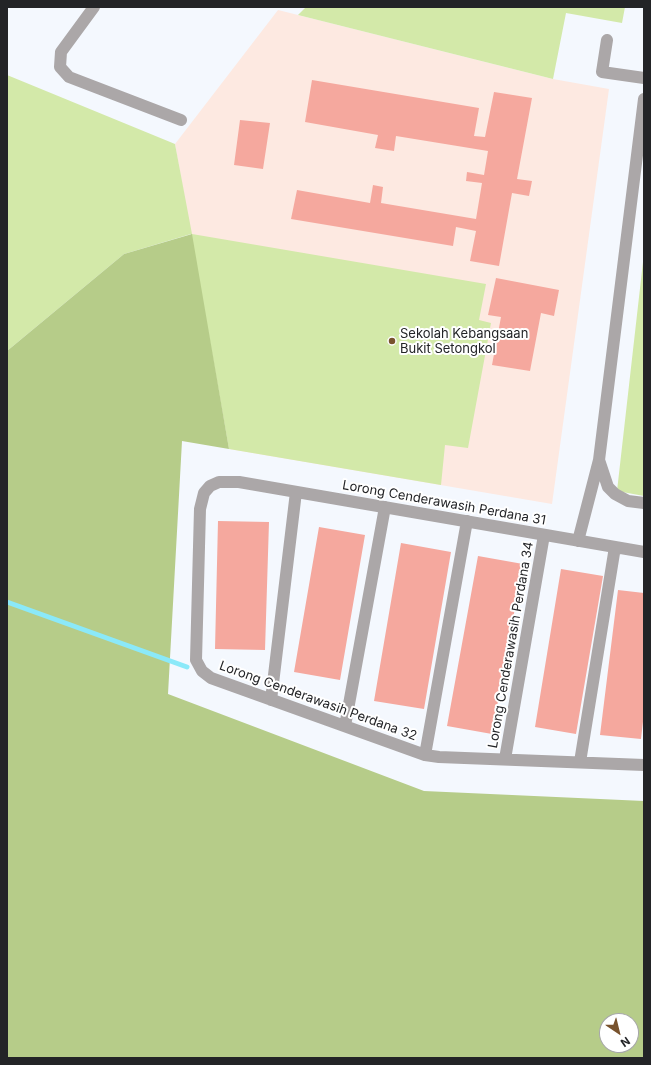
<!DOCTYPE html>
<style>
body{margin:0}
#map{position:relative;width:651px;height:1065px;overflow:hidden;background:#f4f8fe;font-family:Inter,sans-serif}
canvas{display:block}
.frame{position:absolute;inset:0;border:8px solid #232427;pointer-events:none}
.north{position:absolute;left:599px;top:1013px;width:40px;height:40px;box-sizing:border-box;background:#fff;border:1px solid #a7a7a9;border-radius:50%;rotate:145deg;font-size:11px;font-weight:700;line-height:16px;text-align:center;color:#232427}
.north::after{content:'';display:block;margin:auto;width:14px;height:18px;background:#78522d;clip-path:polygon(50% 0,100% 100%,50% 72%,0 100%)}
</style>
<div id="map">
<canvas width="651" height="1065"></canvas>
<div class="frame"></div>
<div class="north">N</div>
</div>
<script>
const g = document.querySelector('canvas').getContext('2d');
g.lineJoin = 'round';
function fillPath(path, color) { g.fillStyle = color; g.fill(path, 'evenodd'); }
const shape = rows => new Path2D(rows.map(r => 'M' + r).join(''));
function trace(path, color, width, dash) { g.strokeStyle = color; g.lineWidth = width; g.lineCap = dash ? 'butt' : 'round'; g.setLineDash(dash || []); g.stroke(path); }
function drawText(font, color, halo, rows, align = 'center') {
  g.font = font + ' Inter,sans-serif'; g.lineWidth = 4; g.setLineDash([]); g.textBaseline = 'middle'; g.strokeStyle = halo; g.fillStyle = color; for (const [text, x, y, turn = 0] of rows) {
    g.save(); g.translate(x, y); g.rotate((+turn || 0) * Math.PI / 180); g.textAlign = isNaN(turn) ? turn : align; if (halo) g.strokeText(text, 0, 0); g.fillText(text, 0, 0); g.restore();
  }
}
const education = shape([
 [278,10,553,79,609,89,552,504,229,449,175,144]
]);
const green = shape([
 [306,7,625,7,622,23,566,13,553,79,298,15],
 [7,75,175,144,192,234,486,284,479,320,491,323,468,448,445,445,441,485,229,449,191,234,124,254,7,351],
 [644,253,644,496,617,491]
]);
const forest = shape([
 [192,234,229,449,182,441,168,694,424,791,644,801,644,1058,7,1058,7,351,124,254],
 [607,1021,631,1021,631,1045,607,1045]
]);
const stream = shape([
 [7,602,187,667]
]);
const building = shape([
 [312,80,479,108,474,136,485,137,494,92,532,98,517,179,532,181,529,196,512,193,499,266,470,261,476,231,456,227,453,246,291,219,297,190,370,203,373,185,383,187,381,203,476,219,482,183,466,181,467,172,484,175,488,151,396,136,394,151,375,148,378,135,305,122],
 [240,120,270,123,263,169,234,165],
 [496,278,559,290,554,316,541,313,530,371,492,365,501,317,488,315],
 [218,521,269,522,265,650,215,649],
 [319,527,365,535,340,680,294,672],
 [401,543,451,552,424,709,374,701],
 [478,556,523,564,492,734,447,726],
 [561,569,603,576,576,734,535,727],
 [618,590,644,593,644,713,641,739,600,735]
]);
const minor = shape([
 [94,7,61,52,60,67,69,77,181,120],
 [607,40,602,72,644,78],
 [644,99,599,460,608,487,615,494,628,501,644,503],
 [578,541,599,460],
 [644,552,239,482,219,482,210,486,204,493,200,509,196,660,202,671,211,678,425,755,439,757,644,765],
 [271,700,296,492],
 [345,726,385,507],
 [425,755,467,521],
 [505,759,544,535],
 [580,762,615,547]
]);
const markers = [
 [392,341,4,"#78522d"]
];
const poiNames = [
 ["Sekolah Kebangsaan",400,334],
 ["Bukit Setongkol",400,349]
];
const streetNames = [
 ["Lorong Cenderawasih Perdana 31",444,503,10],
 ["Lorong Cenderawasih Perdana 34",511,645,-80],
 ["Lorong Cenderawasih Perdana 32",318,701,20]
];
fillPath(education, '#fde9e1');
fillPath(green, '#d3e9a9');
fillPath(forest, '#b6cc89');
trace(stream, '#8be9f9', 5);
fillPath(building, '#f5a89e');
trace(minor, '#aba7a8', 12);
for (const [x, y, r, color] of markers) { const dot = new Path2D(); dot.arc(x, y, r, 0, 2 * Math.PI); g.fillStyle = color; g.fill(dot); trace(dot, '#fff', 1.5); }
drawText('13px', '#232427', '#fff', poiNames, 'left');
drawText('13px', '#232427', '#fff', streetNames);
</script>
